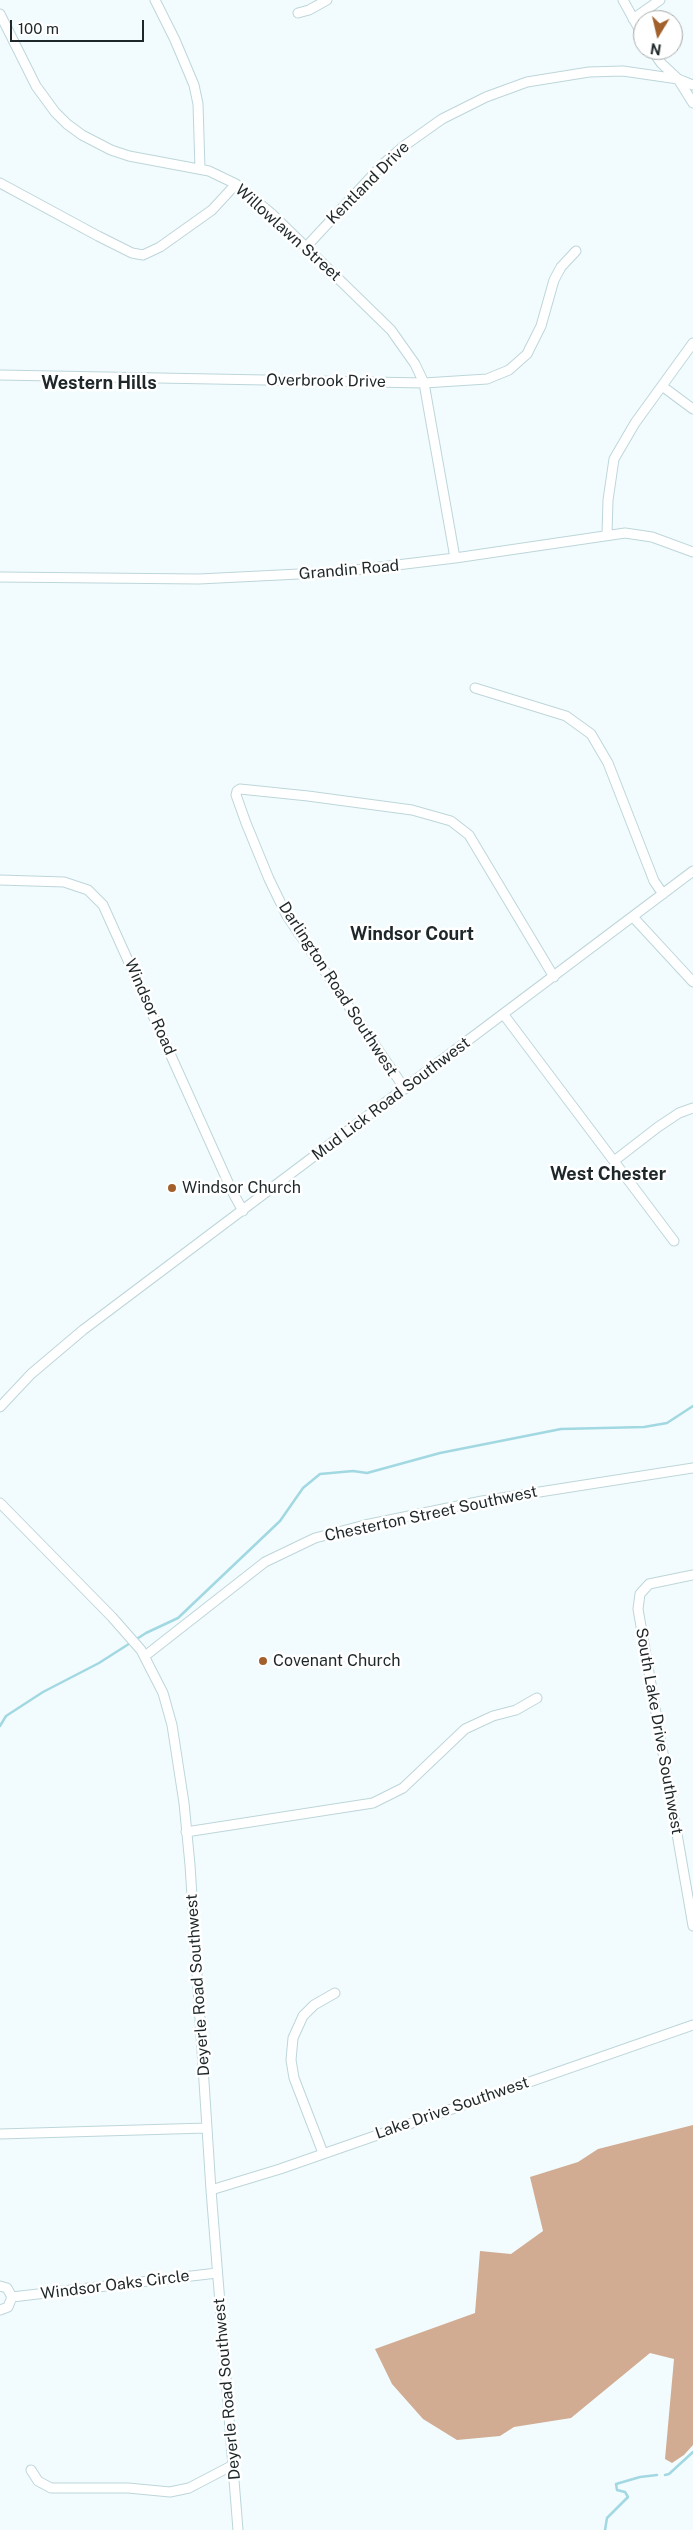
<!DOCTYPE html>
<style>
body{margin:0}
#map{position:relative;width:693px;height:2530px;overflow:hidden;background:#f2fcfe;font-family:"Public Sans",sans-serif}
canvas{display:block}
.north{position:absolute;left:633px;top:10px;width:50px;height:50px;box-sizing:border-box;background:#fff;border:1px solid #a5a9a9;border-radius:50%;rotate:189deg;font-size:14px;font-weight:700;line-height:20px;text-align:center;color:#1e2729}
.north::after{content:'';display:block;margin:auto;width:18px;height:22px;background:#a2612c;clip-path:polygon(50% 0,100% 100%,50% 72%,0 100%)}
.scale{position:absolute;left:10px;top:20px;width:134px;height:22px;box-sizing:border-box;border:2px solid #1e2729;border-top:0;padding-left:6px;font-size:15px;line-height:18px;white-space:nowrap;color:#1e2729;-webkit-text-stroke:4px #fff;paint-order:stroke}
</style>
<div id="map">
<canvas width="693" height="2530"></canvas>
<div class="north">N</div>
<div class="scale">100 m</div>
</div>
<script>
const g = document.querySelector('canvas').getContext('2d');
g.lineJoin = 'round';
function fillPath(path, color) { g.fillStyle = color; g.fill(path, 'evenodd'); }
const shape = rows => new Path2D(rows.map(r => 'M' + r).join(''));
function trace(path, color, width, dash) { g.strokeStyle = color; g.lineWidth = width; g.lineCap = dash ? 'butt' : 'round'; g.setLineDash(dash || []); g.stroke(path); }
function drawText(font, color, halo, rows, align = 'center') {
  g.font = font + ' "Public Sans",sans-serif'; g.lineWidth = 5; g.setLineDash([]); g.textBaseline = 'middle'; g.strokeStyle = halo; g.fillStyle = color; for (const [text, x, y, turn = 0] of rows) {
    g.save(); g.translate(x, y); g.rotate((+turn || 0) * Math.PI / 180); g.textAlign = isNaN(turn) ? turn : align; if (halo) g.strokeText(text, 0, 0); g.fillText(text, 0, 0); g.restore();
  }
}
const forest = shape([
 [693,2125,693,2445,684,2455,672,2463,665,2459,674,2359,650,2353,571,2418,514,2427,500,2436,457,2440,423,2419,392,2384,375,2349,475,2313,480,2251,511,2254,543,2231,530,2177,578,2162,598,2149]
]);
const stream = shape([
 [0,1726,6,1716,43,1692,99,1663,146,1633,178,1618,280,1521,303,1488,320,1474,353,1471,367,1473,440,1453,561,1429,644,1427,667,1423,693,1406],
 [665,2475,669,2474,693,2452],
 [605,2530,607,2518,628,2497,625,2492,617,2490,616,2484,640,2477,657,2475]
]);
const minor = shape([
 [155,0,175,40,194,85,198,104,200,169],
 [623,0,643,36],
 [298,13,309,10,327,0],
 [0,14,36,86,55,112,67,124,82,135,111,150,129,156,209,171,236,184,272,214,391,330,415,364,424,383,455,558],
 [633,19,660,0],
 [652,50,661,63,678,79,693,103],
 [0,183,98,236,132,253,143,255,160,247,212,210,236,184],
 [306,247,382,165,404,146,442,119,486,97,527,82,589,72,623,71,678,79,693,85],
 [0,375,424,383,487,379,509,370,527,354,541,326,554,280,561,267,576,251],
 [662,386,693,409],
 [607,534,608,500,614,459,635,423,693,343],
 [0,577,199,579,339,572,455,558,625,533,652,537,693,552],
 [475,688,566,716,591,734,608,763,654,881,663,894],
 [0,880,64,882,88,890,103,905,232,1191,243,1211],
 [633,917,693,982],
 [504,1015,674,1241],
 [405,1089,287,916,269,879,246,823,236,795,237,791,240,789,308,796,412,810,451,821,469,835,554,977],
 [614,1161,658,1127,679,1113,693,1108],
 [0,1407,31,1374,83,1330,693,871],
 [0,1503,112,1617,141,1650,163,1693,172,1725,184,1803,190,1865,211,2190,238,2530],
 [693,1575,649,1584,640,1594,638,1609,693,1926],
 [145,1656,265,1562,315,1538,365,1525,482,1501,693,1468],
 [186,1832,373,1803,403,1788,465,1729,493,1716,516,1710,537,1698],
 [0,2134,207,2128],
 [323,2153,294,2078,291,2060,293,2038,303,2016,314,2005,335,1993],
 [211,2190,280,2169,693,2025],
 [0,2286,7,2288,12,2297,8,2307,0,2310],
 [12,2297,217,2273],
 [31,2470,38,2481,51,2488,128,2488,170,2492,189,2488,233,2465]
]);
const markers = [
 [172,1188,5,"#a2612c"],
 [263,1661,5,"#a2612c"]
];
const streetNames = [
 ["Kentland Drive",368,183,-45],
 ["Willowlawn Street",288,233,42],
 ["Overbrook Drive",326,381,1],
 ["Grandin Road",349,570,-5],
 ["Darlington Road Southwest",338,989,57],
 ["Windsor Road",150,1007,66],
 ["Mud Lick Road Southwest",391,1099,-37],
 ["Chesterton Street Southwest",431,1514,-12],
 ["South Lake Drive Southwest",659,1731,80],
 ["Deyerle Road Southwest",198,1985,-94],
 ["Lake Drive Southwest",452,2108,-19],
 ["Windsor Oaks Circle",115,2285,-7],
 ["Deyerle Road Southwest",227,2389,-95]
];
const poiNames = [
 ["Windsor Church",182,1188],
 ["Covenant Church",273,1661]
];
const neighbourhoodNames = [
 ["Western Hills",99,383],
 ["Windsor Court",412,934],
 ["West Chester",608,1174]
];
fillPath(forest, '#d1ac92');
trace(stream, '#a2d8e1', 2.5);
trace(minor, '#bdd6da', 11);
trace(minor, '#fff', 9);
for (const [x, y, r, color] of markers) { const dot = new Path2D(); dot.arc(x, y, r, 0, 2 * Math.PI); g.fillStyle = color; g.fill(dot); trace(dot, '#fff', 2); }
drawText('16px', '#1e2729', '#fff', streetNames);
drawText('16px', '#1e2729', '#fff', poiNames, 'left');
drawText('bold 18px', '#1e2729', '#fff', neighbourhoodNames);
</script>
